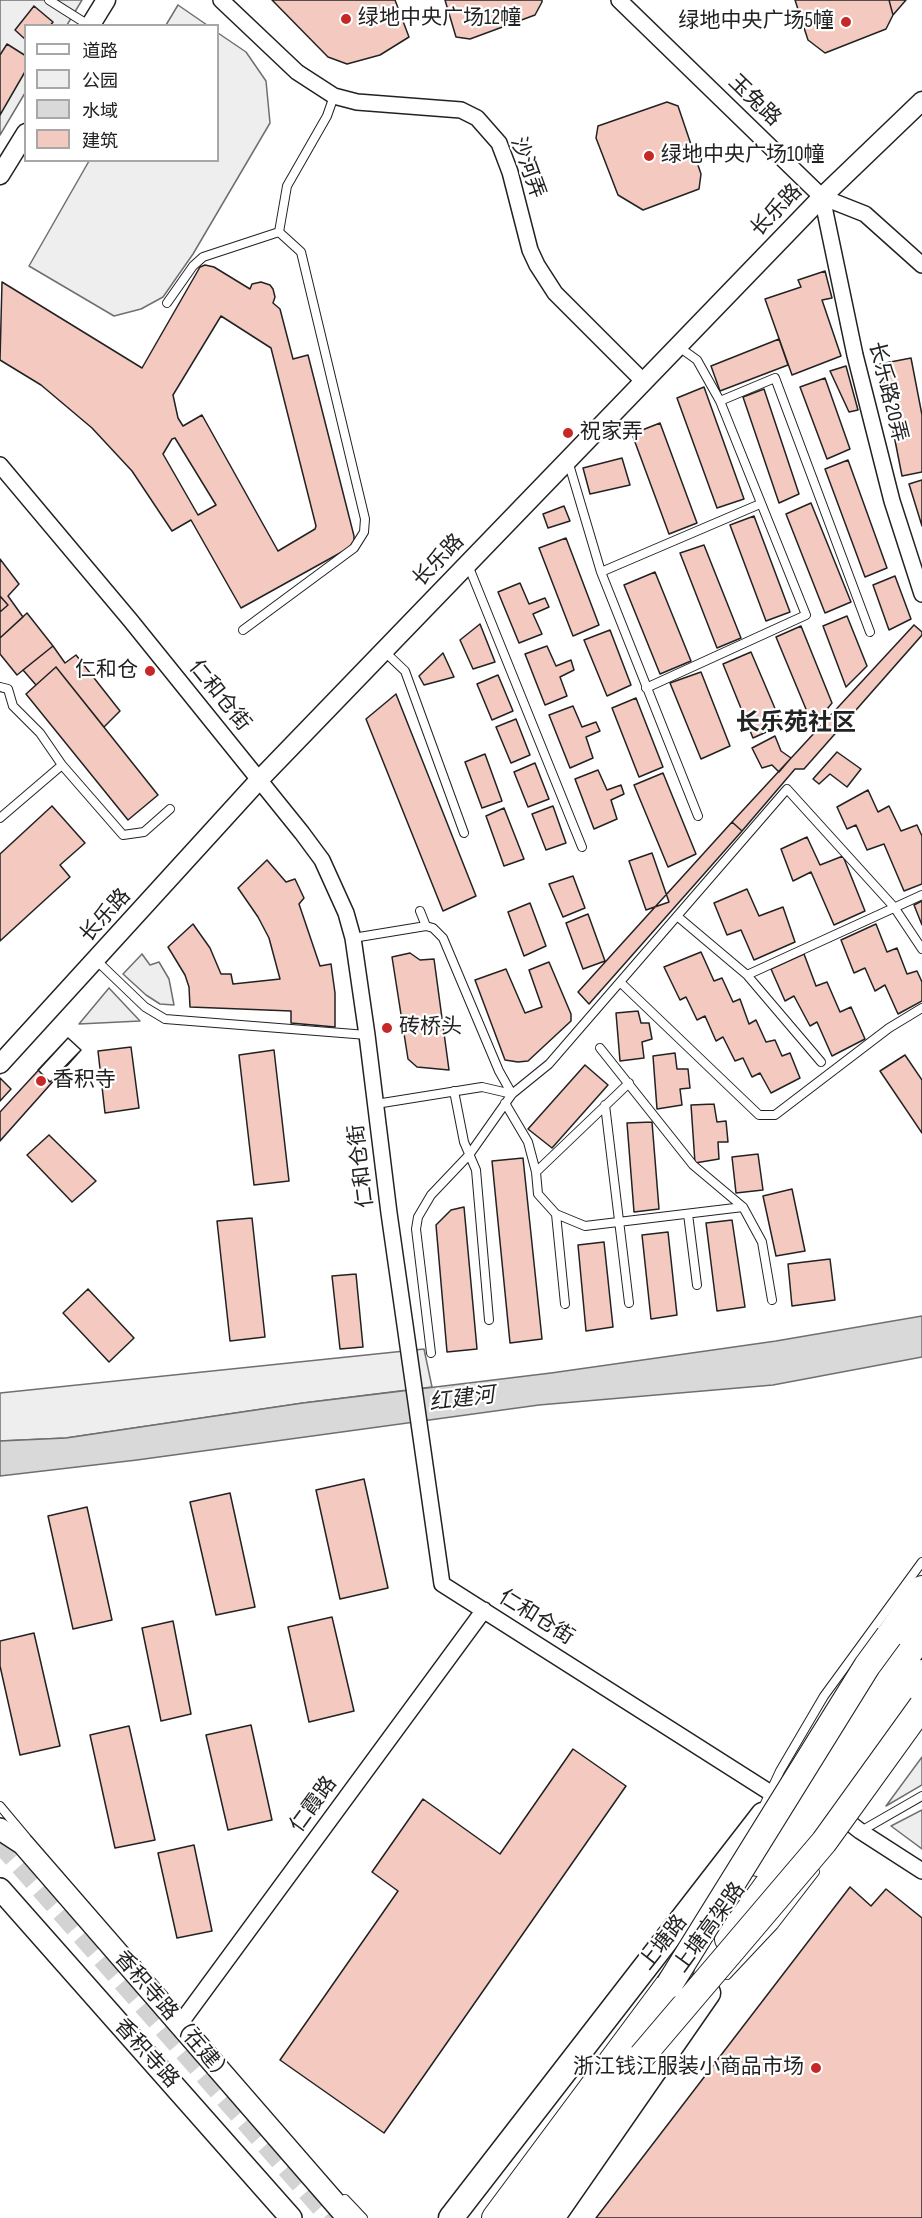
<!DOCTYPE html>
<meta charset="utf-8">
<style>
body{margin:0}
#map{position:relative;width:922px;height:2218px;overflow:hidden;background:#fff;font-family:"Sofia Sans Condensed","Noto Sans SC",sans-serif}
canvas{display:block}
.legend{position:absolute;left:24px;top:24px;width:195px;height:138px;box-sizing:border-box;background:#fff;border:2px solid #a7a7a7;margin:0;padding:8px 10px;list-style:none;font-size:18px;color:#222}
.legend li{display:flex;align-items:center;gap:12px;height:30px}
.legend b{width:30px;border:2px solid #a7a7a7}
</style>
<div id="map">
<canvas width="922" height="2218"></canvas>
<ul class="legend">
<li><b style="height:8px;background:#fff"></b>道路</li>
<li><b style="height:16px;background:#eee"></b>公园</li>
<li><b style="height:16px;background:#d9d9d9"></b>水域</li>
<li><b style="height:16px;background:#f3c9c0"></b>建筑</li>
</ul>
</div>
<script>
const g = document.querySelector('canvas').getContext('2d');
g.lineJoin = 'round';
function fillPath(path, color) { g.fillStyle = color; g.fill(path, 'evenodd'); }
const shape = rows => new Path2D(rows.map(r => 'M' + r).join(''));
function trace(path, color, width, dash) { g.strokeStyle = color; g.lineWidth = width; g.lineCap = dash ? 'butt' : 'round'; g.setLineDash(dash || []); g.stroke(path); }
function drawText(font, color, halo, rows, align = 'center') {
  g.font = font + ' "Sofia Sans Condensed","Noto Sans SC",sans-serif'; g.lineWidth = 4.5; g.setLineDash([]); g.textBaseline = 'middle'; g.strokeStyle = halo; g.fillStyle = color; for (const [text, x, y, turn = 0] of rows) {
    g.save(); g.translate(x, y); g.rotate((+turn || 0) * Math.PI / 180); g.textAlign = isNaN(turn) ? turn : align; if (halo) g.strokeText(text, 0, 0); g.fillText(text, 0, 0); g.restore();
  }
}
const green = shape([
 [0,0,82,0,67,25,26,26,25,93,0,135,0,0],
 [178,5,207,25,166,25,178,5],
 [218,33,246,52,266,81,270,123,193,254,163,297,141,309,114,316,29,266,89,161,218,160,218,33],
 [142,954,150,965,159,962,169,979,174,1005,160,1004,146,995,123,974,142,954],
 [109,988,140,1021,79,1024,109,988],
 [424,1349,432,1387,303,1403,66,1438,0,1441,0,1393,424,1349],
 [922,1757,922,1785,886,1806,922,1757],
 [922,1810,922,1849,891,1826,922,1810]
]);
const water = shape([
 [922,1316,922,1357,773,1385,539,1405,137,1460,0,1476,0,1441,66,1438,303,1403,551,1373,776,1341,922,1316]
]);
const building = shape([
 [272,0,395,0,409,37,380,55,347,64,328,57,272,0],
 [445,0,542,0,542,2,535,15,470,39,456,37,445,0],
 [795,0,889,0,893,15,886,29,825,53,808,40,795,0],
 [889,0,906,0,893,15,889,0],
 [34,6,53,22,50,26,26,26,26,40,15,30,34,6],
 [7,44,26,56,26,70,0,115,0,55,7,44],
 [667,102,678,106,701,174,699,189,643,210,618,195,596,138,598,126,667,102],
 [205,265,214,267,250,289,252,284,261,282,270,285,273,289,275,297,273,303,280,309,293,359,308,355,354,536,354,541,349,548,241,608,191,520,172,531,132,471,92,428,41,385,0,360,2,282,142,368,200,267,205,265],
 [221,316,271,348,316,526,315,529,278,551,202,415,183,426,178,418,173,395,221,316],
 [175,438,216,505,198,515,163,454,172,439,175,438],
 [825,271,832,298,822,300,841,356,792,375,765,299,801,287,798,280,825,271],
 [779,339,788,365,720,391,711,366,779,339],
 [911,358,922,415,922,472,902,476,880,364,911,358],
 [846,366,858,410,849,412,830,371,846,366],
 [825,378,850,449,827,459,800,387,825,378],
 [704,387,744,499,717,508,677,398,704,387],
 [764,389,799,494,779,503,743,397,764,389],
 [660,423,697,523,669,534,632,434,660,423],
 [622,458,630,485,590,494,583,468,622,458],
 [848,460,887,568,865,577,825,469,848,460],
 [922,480,922,526,909,484,922,480],
 [811,503,851,602,825,613,786,514,811,503],
 [564,506,570,521,548,528,543,514,564,506],
 [754,516,790,612,766,621,730,525,754,516],
 [566,538,599,625,573,636,539,548,566,538],
 [704,545,741,638,717,648,680,553,704,545],
 [0,559,19,584,8,596,23,617,0,638,0,612,8,605,0,596,0,559],
 [655,572,691,661,660,674,624,585,655,572],
 [895,576,911,619,889,630,873,585,895,576],
 [520,583,529,604,545,598,549,607,533,614,542,634,519,643,498,592,520,583],
 [0,596,8,605,0,612,0,596],
 [27,613,53,646,17,675,0,654,0,638,27,613],
 [847,616,867,666,846,687,823,626,847,616],
 [480,624,495,662,473,669,460,640,480,624],
 [914,625,922,632,922,635,804,769,795,769,742,831,732,822,914,625],
 [801,626,832,703,813,726,776,637,801,626],
 [610,630,631,685,607,696,584,640,610,630],
 [53,646,65,663,76,655,120,711,104,727,56,667,36,685,23,670,53,646],
 [547,646,556,666,571,660,574,670,560,677,567,696,545,705,525,654,547,646],
 [751,652,782,725,753,738,723,664,751,652],
 [443,653,454,677,424,685,419,676,443,653],
 [56,667,158,795,128,820,26,694,56,667],
 [701,672,730,746,701,759,670,683,701,672],
 [498,675,513,711,492,720,477,684,498,675],
 [396,694,476,896,443,911,366,719,396,694],
 [636,698,663,767,639,777,612,708,636,698],
 [573,706,582,727,596,722,600,731,586,737,593,758,570,768,549,715,573,706],
 [516,719,530,755,511,763,496,727,516,719],
 [775,736,781,751,791,758,779,772,772,765,762,768,752,748,775,736],
 [837,752,861,769,847,787,830,774,819,784,813,779,837,752],
 [485,754,502,801,482,808,465,762,485,754],
 [535,763,549,799,528,807,514,772,535,763],
 [598,770,607,790,621,785,624,794,611,800,617,819,594,829,575,779,598,770],
 [663,773,696,854,668,867,634,785,663,773],
 [868,790,878,812,889,806,901,831,917,825,922,836,922,884,904,891,884,844,867,850,856,825,847,829,837,807,868,790],
 [52,806,85,843,60,865,70,877,0,941,0,854,52,806],
 [553,806,566,843,546,850,532,814,553,806],
 [504,808,524,859,504,866,486,816,504,808],
 [732,822,742,831,589,1004,578,992,732,822],
 [807,837,820,865,843,856,865,911,834,925,811,872,793,881,781,849,807,837],
 [652,853,669,902,646,910,629,861,652,853],
 [267,860,286,882,295,879,304,898,299,904,320,966,331,964,335,993,335,1027,291,1023,291,1011,190,1007,189,987,185,975,168,947,193,924,210,948,221,974,231,974,233,984,280,979,269,938,258,917,238,888,267,860],
 [573,876,585,908,563,917,549,884,573,876],
 [747,889,759,916,783,907,795,942,754,960,741,930,727,935,714,903,747,889],
 [922,901,922,925,914,905,922,901],
 [530,903,546,946,524,956,508,912,530,903],
 [588,914,605,961,583,969,566,923,588,914],
 [876,924,887,952,897,948,907,974,917,971,922,982,922,1001,898,1014,885,985,875,991,865,968,854,973,841,940,876,924],
 [701,952,714,981,722,978,733,1002,740,999,749,1024,756,1020,766,1042,775,1040,782,1056,790,1053,800,1078,771,1093,760,1073,752,1077,743,1058,735,1061,723,1037,716,1041,705,1016,697,1020,686,997,680,1000,664,967,701,952],
 [410,953,420,960,434,959,449,1070,417,1067,408,1059,392,957,410,953],
 [804,954,816,986,827,982,840,1012,851,1007,865,1039,832,1056,817,1022,810,1026,794,996,785,1001,771,969,804,954],
 [549,962,571,1014,571,1021,528,1061,518,1062,505,1060,475,980,506,969,525,1013,542,1007,529,970,549,962],
 [638,1011,641,1023,649,1023,652,1039,642,1042,644,1058,620,1061,616,1013,638,1011],
 [68,1038,81,1050,0,1141,0,1112,68,1038],
 [68,1038,81,1050,50,1082,38,1070,68,1038],
 [131,1047,139,1108,105,1113,98,1051,131,1047],
 [274,1050,289,1181,254,1185,239,1055,274,1050],
 [675,1053,677,1069,688,1069,690,1088,680,1089,682,1105,657,1109,653,1056,675,1053],
 [905,1055,922,1080,922,1133,880,1071,905,1055],
 [585,1065,608,1085,552,1148,528,1129,585,1065],
 [0,1078,11,1089,0,1101,0,1078],
 [714,1104,717,1122,726,1121,728,1142,718,1142,719,1159,695,1163,691,1105,714,1104],
 [652,1122,659,1209,634,1212,627,1123,652,1122],
 [49,1135,96,1181,72,1202,27,1155,49,1135],
 [758,1154,763,1190,736,1193,732,1157,758,1154],
 [523,1158,542,1339,510,1343,492,1161,523,1158],
 [792,1189,805,1251,776,1256,763,1196,792,1189],
 [464,1207,477,1349,447,1352,436,1225,451,1210,464,1207],
 [252,1218,265,1337,230,1341,217,1221,252,1218],
 [732,1220,745,1307,717,1311,706,1223,732,1220],
 [668,1232,677,1315,651,1319,642,1235,668,1232],
 [604,1242,613,1327,586,1331,578,1245,604,1242],
 [830,1259,835,1300,792,1306,788,1264,830,1259],
 [356,1274,363,1347,340,1349,332,1276,356,1274],
 [88,1289,134,1338,109,1362,63,1313,88,1289],
 [364,1479,388,1588,340,1599,316,1490,364,1479],
 [230,1493,255,1607,216,1615,190,1502,230,1493],
 [87,1507,112,1620,73,1629,48,1516,87,1507],
 [332,1617,354,1711,309,1722,288,1627,332,1617],
 [173,1621,191,1714,161,1721,142,1628,173,1621],
 [34,1633,60,1746,20,1755,0,1666,0,1641,34,1633],
 [251,1725,272,1820,228,1830,206,1735,251,1725],
 [129,1726,155,1840,115,1848,90,1735,129,1726],
 [573,1749,626,1786,384,2133,280,2060,398,1891,372,1872,423,1799,500,1854,573,1749],
 [194,1845,212,1931,177,1938,158,1853,194,1845],
 [850,1887,871,1906,886,1889,922,1918,922,2218,596,2218,850,1887]
]);
const secondaryTunnel = shape([
 [0,1842,331,2218]
]);
const service = shape([
 [49,0,90,26],
 [167,303,193,266,203,257,279,232],
 [679,347,697,360,720,401,775,378,870,632],
 [568,461,601,572,698,816],
 [468,565,582,847],
 [601,572,760,504],
 [243,630,354,548,364,532,365,519,301,252,279,232,287,186,327,116,334,96],
 [385,652,405,671,464,833],
 [0,687,8,689,13,706,40,733,62,765,123,835,144,832,170,809],
 [646,688,806,615,720,401],
 [0,818,62,765],
 [420,911,426,926],
 [677,916,747,975,821,1062],
 [353,938,426,926,433,928,443,938,499,1071,512,1094],
 [96,960,145,1007,165,1019,367,1035],
 [747,975,922,895],
 [620,982,759,1115,775,1115,889,1028,922,1008],
 [600,1048,693,1165,743,1207,762,1242,772,1300],
 [454,1091,464,1142,476,1170,489,1320],
 [505,1103,528,1142,536,1172,538,1194,556,1214,585,1226,743,1207],
 [376,1104,482,1087,512,1094],
 [605,1105,629,1303],
 [536,1172,629,1083],
 [556,1214,565,1304],
 [688,1214,697,1285],
 [431,1353,416,1229,418,1217,431,1195,469,1155,512,1094,549,1064,787,789,894,907,922,949],
 [0,1806,26,1837],
 [761,1812,780,1771,824,1696,922,1562],
 [861,1831,922,1796],
 [727,1975,774,1925,815,1872],
 [345,2199,363,2218]
]);
const minor = shape([
 [221,0,297,72,334,96,357,102,461,110,477,118,499,143,510,172,530,250,537,265,555,293,643,381],
 [619,0,822,197,865,214,922,265],
 [822,197,855,355,892,501,922,594],
 [0,465,131,621,302,833,322,860,346,913,353,938,367,1035,389,1213,442,1584,777,1797],
 [837,1813,860,1831,922,1871],
 [179,2025,484,1610]
]);
const tertiary = shape([
 [90,26,106,0],
 [0,175,26,133],
 [0,1064,259,780,822,197,922,101]
]);
const secondary = shape([
 [0,1829,23,1844,348,2218],
 [0,1889,291,2218]
]);
const primary = shape([
 [898,1643,922,1612],
 [451,2218,763,1815],
 [552,2218,708,1993]
]);
const trunk = shape([
 [889,1636,922,1589],
 [757,1863,922,1635],
 [728,1939,922,1673],
 [495,2218,681,1968],
 [524,2218,655,2039]
]);
const trunkBridge = shape([
 [669,1985,867,1666,889,1636],
 [642,2056,824,1842,922,1706]
]);
const markers = [
 [346,19,6,"#c62828"],
 [846,22,6,"#c62828"],
 [649,156,6,"#c62828"],
 [568,433,6,"#c62828"],
 [150,671,6,"#c62828"],
 [387,1028,6,"#c62828"],
 [41,1081,6,"#c62828"],
 [816,2068,6,"#c62828"]
];
const poiNames = [
 ["绿地中央广场12幢",358,19],
 ["绿地中央广场5幢",834,22,"right"],
 ["绿地中央广场10幢",661,156],
 ["祝家弄",580,433],
 ["仁和仓",138,671,"right"],
 ["砖桥头",399,1028],
 ["香积寺",53,1081],
 ["浙江钱江服装小商品市场",804,2068,"right"]
];
const streetNames = [
 ["玉兔路",754,101,44],
 ["沙河弄",527,168,70],
 ["长乐路",777,211,-46],
 ["长乐路20弄",887,392,76],
 ["长乐路",439,561,-46],
 ["仁和仓街",219,696,51],
 ["长乐路",106,916,-48],
 ["仁和仓街",362,1166,-97],
 ["仁和仓街",536,1618,32],
 ["仁霞路",314,1805,-54],
 ["上塘高架路",710,1928,-54],
 ["上塘路",664,1943,-52],
 ["香积寺路（在建）",173,2018,49],
 ["香积寺路",146,2054,48]
];
const waterNames = [
 ["红建河",462,1400,-7]
];
const quarterNames = [
 ["长乐苑社区",796,724]
];
fillPath(green, '#eee');
trace(green, '#6f6f6f', 1.5);
fillPath(water, '#d9d9d9');
trace(water, '#6f6f6f', 1.5);
fillPath(building, '#f3c9c0');
trace(building, '#222', 1.5);
trace(secondaryTunnel, '#d3d3d3', 21, [21, 10]);
trace(service, '#222', 10);
trace(minor, '#222', 18);
trace(tertiary, '#222', 21);
trace(secondary, '#222', 24);
trace(primary, '#222', 27);
trace(trunk, '#222', 28);
trace(service, '#fff', 8);
trace(minor, '#fff', 15);
trace(tertiary, '#fff', 18);
trace(secondary, '#fff', 21);
trace(primary, '#fff', 24);
trace(trunk, '#fff', 26);
trace(trunkBridge, '#222', 28, []);
trace(trunkBridge, '#fff', 26);
for (const [x, y, r, color] of markers) { const dot = new Path2D(); dot.arc(x, y, r, 0, 2 * Math.PI); g.fillStyle = color; g.fill(dot); trace(dot, '#fff', 2); }
drawText('21px', '#222', '#fff', poiNames, 'left');
drawText('21px', '#222', '#fff', streetNames);
drawText('italic 22px', '#222', '#fff', waterNames);
drawText('bold 24px', '#222', '#fff', quarterNames);
</script>
